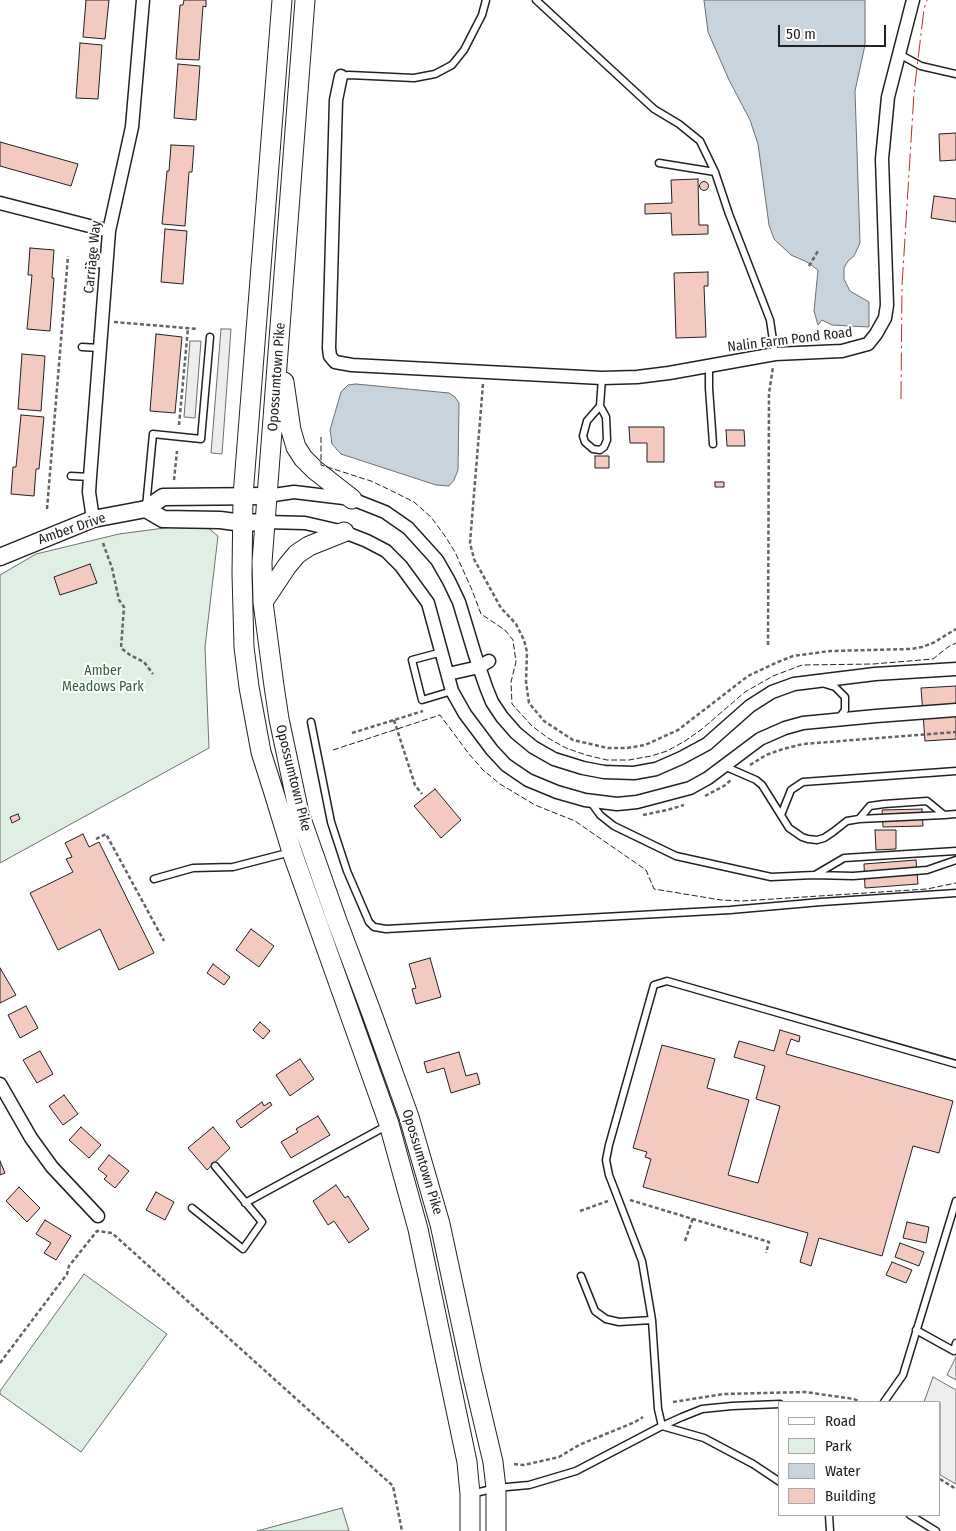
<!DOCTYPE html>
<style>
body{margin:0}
#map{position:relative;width:956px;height:1531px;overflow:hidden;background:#fff;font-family:"Fira Sans Condensed",sans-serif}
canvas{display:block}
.legend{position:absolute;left:778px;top:1401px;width:162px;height:115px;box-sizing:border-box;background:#fff;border:1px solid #a7a7a7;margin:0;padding:6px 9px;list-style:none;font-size:15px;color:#222}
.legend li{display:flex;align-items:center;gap:10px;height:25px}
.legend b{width:25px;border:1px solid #a7a7a7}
.scale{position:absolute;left:778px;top:25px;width:108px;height:22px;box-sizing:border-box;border:2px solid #222;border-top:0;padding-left:6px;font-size:15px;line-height:18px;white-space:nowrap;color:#222;-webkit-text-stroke:4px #fff;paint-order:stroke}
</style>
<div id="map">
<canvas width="956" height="1531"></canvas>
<ul class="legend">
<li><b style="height:6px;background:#fff"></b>Road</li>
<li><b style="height:14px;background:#e0efe3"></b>Park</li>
<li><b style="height:14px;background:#c7d3dd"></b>Water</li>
<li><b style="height:14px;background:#f3c9c0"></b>Building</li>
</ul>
<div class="scale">50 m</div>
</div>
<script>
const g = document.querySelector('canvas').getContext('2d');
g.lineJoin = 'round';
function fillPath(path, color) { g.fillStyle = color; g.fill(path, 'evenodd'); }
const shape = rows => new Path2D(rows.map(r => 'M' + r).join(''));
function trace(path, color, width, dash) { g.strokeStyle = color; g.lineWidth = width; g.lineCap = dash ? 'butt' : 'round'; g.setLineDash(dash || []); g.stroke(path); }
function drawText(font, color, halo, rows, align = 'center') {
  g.font = font + ' "Fira Sans Condensed",sans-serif'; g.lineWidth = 4; g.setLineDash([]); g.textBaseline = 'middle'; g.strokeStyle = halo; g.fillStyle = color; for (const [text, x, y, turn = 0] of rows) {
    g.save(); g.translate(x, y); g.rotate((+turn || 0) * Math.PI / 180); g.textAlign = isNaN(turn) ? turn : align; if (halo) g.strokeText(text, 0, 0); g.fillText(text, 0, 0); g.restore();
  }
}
const green = shape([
 [202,523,218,536,205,647,209,748,0,863,0,575,36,554,119,534,202,523],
 [84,1274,167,1334,81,1452,0,1394,0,1391,84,1274],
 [342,1508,349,1531,257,1531,342,1508]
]);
const parking = shape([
 [221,329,231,329,222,454,211,453,221,329],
 [190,341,201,341,195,418,184,417,190,341],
 [956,1357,956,1380,947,1375,956,1357],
 [933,1377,956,1390,956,1484,940,1475,940,1402,924,1402,933,1377]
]);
const water = shape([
 [704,0,865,0,865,45,855,91,860,243,854,256,848,261,844,268,844,279,850,291,869,302,869,327,832,325,822,320,818,325,814,311,818,270,807,262,791,255,774,239,769,225,758,144,750,120,729,80,708,32,704,0],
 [356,384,449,393,455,397,459,403,458,470,454,480,449,486,436,485,341,454,332,444,330,430,341,392,348,385,356,384]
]);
const building = shape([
 [86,0,109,0,105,39,83,37,86,0],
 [184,0,206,0,206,7,203,6,199,60,176,59,180,5,183,5,184,0],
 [80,43,102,45,98,99,76,98,80,43],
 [178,64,200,66,196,120,174,118,178,64],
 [956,133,956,160,940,161,939,134,956,133],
 [0,142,78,164,71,186,0,166,0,142],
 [171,145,194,146,192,172,189,172,185,226,162,224,167,171,169,171,171,145],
 [698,179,699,225,708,225,708,234,672,235,671,213,645,214,645,204,672,203,671,180,698,179],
 '699.5 186a4.5 4.5 0 1 1 9 0a4.5 4.5 0 1 1-9 0Z',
 [934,196,956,199,956,222,931,218,934,196],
 [165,229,187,231,183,284,161,282,165,229],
 [30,248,54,250,52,278,54,278,50,331,27,329,32,275,28,275,30,248],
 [708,272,708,286,704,286,706,337,676,338,674,273,708,272],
 [156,334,182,337,175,413,150,411,156,334],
 [22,354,45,356,41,411,18,409,22,354],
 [21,415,44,417,39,469,36,469,34,496,11,494,13,467,16,467,21,415],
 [629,427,664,427,664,462,647,462,647,443,630,443,629,427],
 [726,430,744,430,745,446,727,446,726,430],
 [595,456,609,456,609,468,595,468,595,456],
 [715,482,724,482,724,487,715,487,715,482],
 [90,564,97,583,60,595,54,577,90,564],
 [956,686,956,739,925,741,921,688,956,686],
 [435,789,461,820,441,838,414,806,435,789],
 [922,809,923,826,883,827,882,810,922,809],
 [18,814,20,819,12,823,10,817,18,814],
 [875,830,896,830,896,849,876,850,875,830],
 [83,834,89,847,99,842,154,953,119,970,100,929,58,950,30,893,73,872,66,859,72,857,65,843,83,834],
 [916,860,918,884,865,888,864,864,916,860],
 [251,929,274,946,259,967,236,950,251,929],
 [430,958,441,997,416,1004,412,989,416,988,409,964,430,958],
 [213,964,230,977,224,985,207,973,213,964],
 [0,968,16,995,0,1003,0,968],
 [26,1006,38,1028,20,1038,8,1015,26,1006],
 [260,1022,270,1031,263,1039,253,1030,260,1022],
 [780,1030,800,1036,799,1042,791,1039,786,1054,953,1101,939,1153,913,1146,882,1256,819,1238,811,1266,800,1262,808,1233,643,1187,651,1159,645,1157,647,1152,633,1148,662,1045,715,1059,707,1088,749,1100,728,1175,758,1183,780,1106,756,1099,765,1066,734,1057,739,1041,774,1051,780,1030],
 [40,1051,53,1074,37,1083,23,1060,40,1051],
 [459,1052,466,1076,477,1073,480,1084,451,1093,444,1068,427,1073,424,1062,459,1052],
 [300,1059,314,1079,290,1096,276,1075,300,1059],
 [64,1095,78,1114,63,1125,49,1106,64,1095],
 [262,1102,264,1106,270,1102,272,1105,241,1128,236,1121,262,1102],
 [318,1116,330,1135,291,1158,281,1142,298,1132,296,1129,318,1116],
 [81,1127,101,1145,89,1158,69,1140,81,1127],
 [213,1127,230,1148,207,1170,188,1148,213,1127],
 [109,1155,129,1171,115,1188,104,1179,107,1176,98,1169,109,1155],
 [0,1161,5,1173,0,1175,0,1161],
 [336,1185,345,1198,348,1196,369,1229,349,1243,334,1221,328,1225,313,1201,336,1185],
 [19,1187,40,1208,27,1222,6,1201,19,1187],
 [156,1192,174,1202,165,1220,146,1210,156,1192],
 [45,1220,71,1236,56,1260,44,1253,51,1243,36,1234,45,1220],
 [907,1222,929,1227,926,1243,903,1238,907,1222],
 [900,1243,924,1252,919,1266,895,1257,900,1243],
 [892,1262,912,1270,906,1283,886,1275,892,1262]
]);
const path = shape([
 [809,266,818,251],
 [114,322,198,329],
 [483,384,470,543,474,559,501,608,516,624,524,640,527,652,526,682,529,703,544,721,573,740,608,748,627,748,645,745,678,730,748,676,778,662,793,656,830,651,911,649,922,647,933,643,956,629],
 [179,425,188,328],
 [174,480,177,451],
 [47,509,68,256],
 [103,543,112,568,119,600,124,607,121,648,130,655,144,662,153,674],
 [768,645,769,393,773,367],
 [394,720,415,785,422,794],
 [352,733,423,711],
 [750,765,766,755,783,749,803,744,956,732],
 [705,796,724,786,732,779],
 [643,815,667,810,684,805],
 [96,839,106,834,164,941],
 [630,1200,769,1242,766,1253],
 [580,1211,608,1201],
 [685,1241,693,1218],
 [0,1363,67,1274,69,1266,97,1231,112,1233,393,1486,402,1531],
 [673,1402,724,1394,805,1392,854,1399,860,1402],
 [514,1464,524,1465,559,1457,579,1445,635,1422,643,1417],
 [940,1479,956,1489]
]);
const service = shape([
 [536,0,654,109,679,124,700,141,715,172,729,214,770,320,775,354],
 [899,54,921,66,956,74],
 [341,76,349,75,414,78,435,74,452,65,464,50,482,15,486,0],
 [659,163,715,172],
 [89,266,107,263],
 [82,347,100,348],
 [709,366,709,388,713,444],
 [600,406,606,417,607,440,604,447,600,450,593,449,585,442,583,436,587,421,600,406,602,378],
 [71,476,90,477],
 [146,507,153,434,201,439,210,337],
 [442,652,412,660,422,700,452,691],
 [825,684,835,687,845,697,845,710,839,718],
 [311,722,331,822,347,871,369,922,374,927,386,929,730,910,821,902,956,893],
 [724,766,756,780,762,785,789,828,802,837,808,839,817,840,824,838,833,832,847,821,859,819,870,806,884,804,927,801,944,815,956,814],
 [590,801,600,815,614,826,676,856,771,877,814,875,853,876,927,870,956,860],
 [781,815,791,790,803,782,956,771],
 [859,819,944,815],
 [815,875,844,858,956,851],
 [154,879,193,868,233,867,291,852],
 [245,1203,388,1125],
 [192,1208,243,1249,262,1222,215,1166],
 [581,1276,595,1311,606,1319,619,1322,652,1320],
 [916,1330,954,1351,956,1343],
 [884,1402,903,1375,956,1201],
 [662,1426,658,1409,652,1320,642,1261,609,1175,606,1160,609,1145,654,985,667,981,956,1064],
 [662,1426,704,1438,753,1464,780,1482],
 [471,1494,496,1488,529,1485,576,1471,662,1426,682,1417,702,1409,732,1406,780,1404],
 [829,1515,830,1531],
 [910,1515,936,1531]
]);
const minor = shape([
 [341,76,336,100,329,348,330,356,335,362,352,365,602,378,637,377,669,373,775,354,842,351,868,344,876,334,885,318,887,305,882,159,888,97,913,0],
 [0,203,109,231],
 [267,496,294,492,352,499,385,512,408,528,437,560,449,581,459,602,475,655,486,687,492,702,502,717,516,733,533,747,554,759,583,768,604,772,634,773,656,769,681,758,707,744,750,706,772,692,794,684,875,674,956,669],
 [93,519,89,492,90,477,109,231,132,127,143,0],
 [265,522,305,523,344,532,367,541,386,551,401,566,428,603,452,691,465,714,492,750,506,765,528,780,557,792,585,800,617,804,637,802,690,788,708,778,760,739,785,728,803,723,876,716,956,710],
 [448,674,479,667,489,661],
 [0,1084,31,1138,52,1167,98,1216]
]);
const tertiary = shape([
 [146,509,163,519,220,520,243,523,265,522],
 [0,557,93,519,146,509,163,497,267,496]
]);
const secondary = shape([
 [282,0,243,496,242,574,244,647,249,687,261,752,274,793,292,852,389,1124,418,1229,467,1462,470,1494,470,1531],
 [305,0,262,562,263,602,274,686,279,719,299,813,337,921,372,1014,409,1117,440,1224,472,1373,493,1462,496,1488,496,1531],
 [284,382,291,430,296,447,303,458,315,470,352,499],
 [263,602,287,566,297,554,309,546,344,532]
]);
const fence = shape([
 [321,437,321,465,371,481,390,490,414,502,431,517,445,536,455,552,472,590,481,614,505,630,513,640,516,662,511,682,512,704,532,726,548,738,566,748,586,755,607,760,629,760,651,756,667,751,685,741,702,729,745,692,773,676,802,665,873,664,933,659,948,647,956,643],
 [333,750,440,715,469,754,483,770,500,784,535,805,575,821,646,870,654,889,721,900,742,901,927,889,956,883]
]);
const power = shape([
 [901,399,902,286,914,93,924,9,927,0]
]);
const streetNames = [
 ["Carriage Way",93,257,-84],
 ["Nalin Farm Pond Road",790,340,-7],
 ["Opossumtown Pike",277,377,-86],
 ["Amber Drive",72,529,-19],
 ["Opossumtown Pike",293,778,76],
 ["Opossumtown Pike",422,1162,73]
];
const parkNames = [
 ["Amber",103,671],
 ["Meadows Park",103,687]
];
fillPath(green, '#e0efe3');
trace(green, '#6f6f6f', 1);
fillPath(parking, '#ededed');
trace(parking, '#6f6f6f', 1);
fillPath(water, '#c7d3dd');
trace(water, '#6f6f6f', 1);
fillPath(building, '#f3c9c0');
trace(building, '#222', 1);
trace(service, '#222', 9);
trace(minor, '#222', 15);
trace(tertiary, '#222', 19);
trace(secondary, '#222', 21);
trace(path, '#646464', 2.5, [4, 2.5]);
trace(service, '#fff', 6);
trace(minor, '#fff', 12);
trace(tertiary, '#fff', 16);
trace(secondary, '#fff', 19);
trace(fence, '#222', 1, [6, 2.5]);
trace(power, '#c62828', 1, [18, 4, 2.5, 4]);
drawText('14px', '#222', '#fff', streetNames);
drawText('14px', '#2f5e38', '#fff', parkNames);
</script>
